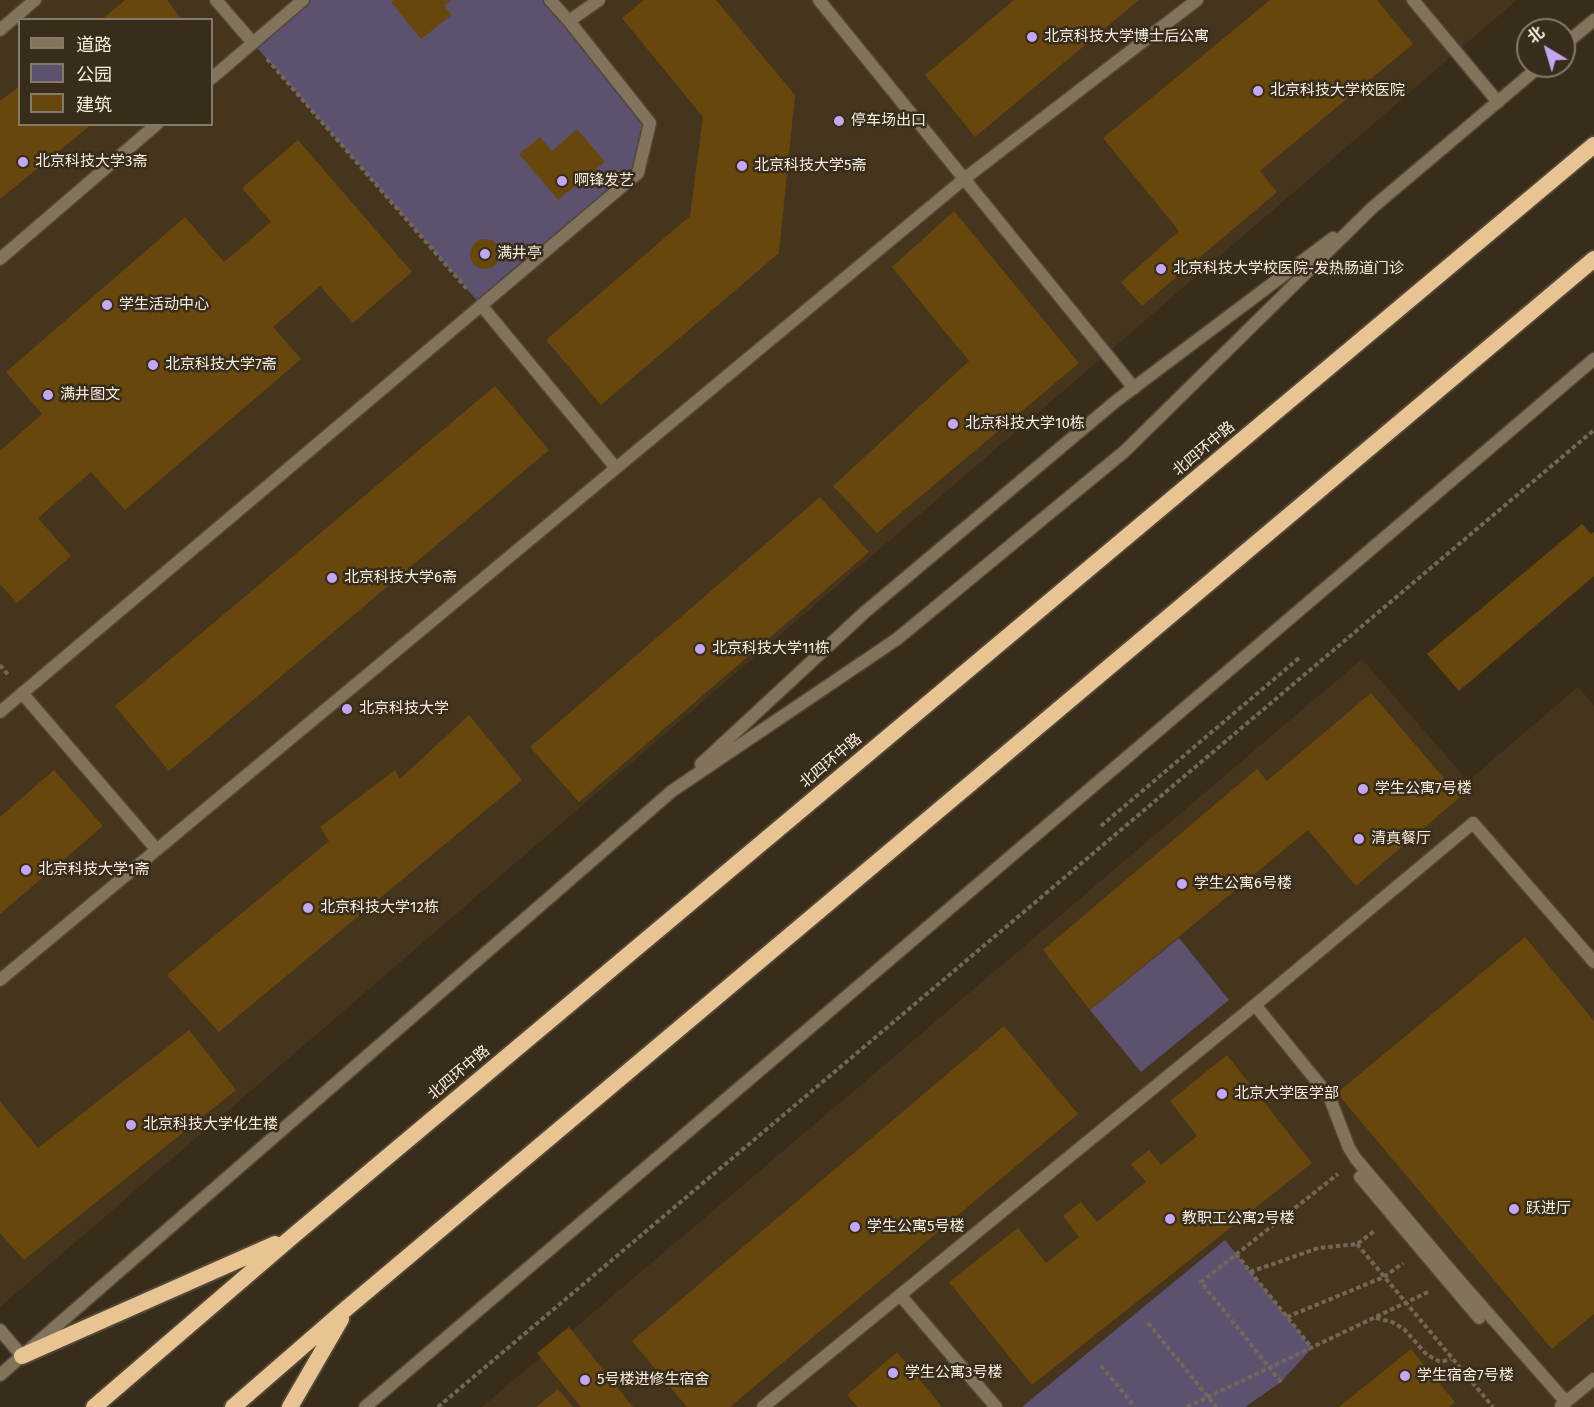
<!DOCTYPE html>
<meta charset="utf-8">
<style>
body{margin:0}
#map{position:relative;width:1594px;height:1407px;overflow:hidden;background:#382c1a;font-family:"Fira Sans","Noto Sans SC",sans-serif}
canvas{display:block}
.legend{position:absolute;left:18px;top:18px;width:195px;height:108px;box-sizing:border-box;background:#382c1a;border:2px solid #847a6a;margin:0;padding:8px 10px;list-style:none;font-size:18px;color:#f6eee3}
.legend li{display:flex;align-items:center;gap:12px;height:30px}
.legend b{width:30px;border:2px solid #847a6a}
.north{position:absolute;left:1516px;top:18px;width:60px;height:60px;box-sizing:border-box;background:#382c1a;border:2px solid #847a6a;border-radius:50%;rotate:322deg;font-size:16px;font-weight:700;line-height:24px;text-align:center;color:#f6eee3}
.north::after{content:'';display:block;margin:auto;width:21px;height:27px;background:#c4a7f1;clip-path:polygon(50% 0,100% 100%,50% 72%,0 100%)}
</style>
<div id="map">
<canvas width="1594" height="1407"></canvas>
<ul class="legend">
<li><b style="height:8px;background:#82735d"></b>道路</li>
<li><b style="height:16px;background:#5d5170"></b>公园</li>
<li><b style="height:16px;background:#68470c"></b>建筑</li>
</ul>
<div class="north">北</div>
</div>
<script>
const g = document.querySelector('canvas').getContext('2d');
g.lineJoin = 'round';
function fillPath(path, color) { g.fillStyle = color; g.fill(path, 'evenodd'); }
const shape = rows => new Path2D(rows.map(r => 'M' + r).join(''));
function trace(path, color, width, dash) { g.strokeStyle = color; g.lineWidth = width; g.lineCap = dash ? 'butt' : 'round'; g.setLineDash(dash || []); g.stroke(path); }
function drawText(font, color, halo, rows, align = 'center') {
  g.font = font + ' "Fira Sans","Noto Sans SC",sans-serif'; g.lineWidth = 5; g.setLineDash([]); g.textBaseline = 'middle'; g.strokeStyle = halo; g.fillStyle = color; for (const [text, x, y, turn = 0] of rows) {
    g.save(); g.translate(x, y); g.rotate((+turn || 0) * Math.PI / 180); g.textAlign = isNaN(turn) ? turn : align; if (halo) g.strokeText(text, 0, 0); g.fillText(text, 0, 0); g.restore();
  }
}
const built = shape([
 [0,0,1517,0,0,1307],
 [20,20,212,20,212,124,20,124],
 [1362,659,1468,781,1578,687,1594,705,1594,1407,482,1407]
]);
const green = shape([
 [303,0,547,0,650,123,638,173,481,305,253,43],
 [1179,938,1229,1000,1141,1072,1090,1010],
 [1225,1240,1312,1348,1281,1382,1245,1407,1022,1407]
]);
const building = shape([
 [125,0,167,0,182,20,101,20],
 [394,0,451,0,444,6,452,15,421,39,391,2],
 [644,0,716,0,795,95,779,253,601,405,546,340,690,216,703,117,622,18],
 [1014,0,1139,0,975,137,925,75],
 [1270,0,1377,0,1413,44,1260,171,1277,192,1142,306,1121,282,1179,231,1103,138],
 [20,86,20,124,92,124,0,199,0,101],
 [577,129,605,162,558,200,519,154,540,137,552,151],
 [298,140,412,272,353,323,320,286,273,327,301,359,125,510,91,472,38,518,71,556,17,603,0,584,0,451,42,414,6,372,185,217,224,262,271,222,242,188],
 [954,211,1079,363,877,533,833,486,969,361,892,267],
 '470 254a15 15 0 1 1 30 0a15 15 0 1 1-30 0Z',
 [495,386,549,450,169,771,115,706],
 [820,497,869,552,579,802,530,747],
 [1582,524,1591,534,1594,532,1594,576,1459,691,1427,654],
 [1371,693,1460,797,1356,886,1308,830,1090,1010,1043,950,1257,769,1267,781],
 [469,715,522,780,219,1032,167,975,329,841,320,827,395,770,400,779],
 [54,770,103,826,0,914,0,817],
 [1525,937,1594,1021,1594,1314,1552,1349,1337,1093],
 [1004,1026,1078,1114,730,1407,687,1407,632,1341],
 [189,1030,236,1090,24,1260,0,1233,0,1101,38,1148],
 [1227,1055,1312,1163,1032,1385,949,1282,1018,1228,1046,1263,1079,1237,1063,1216,1081,1202,1097,1222,1146,1182,1131,1164,1149,1150,1161,1165,1197,1136,1170,1101],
 [569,1327,633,1407,581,1407,537,1353],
 [1411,1349,1455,1402,1449,1407,1339,1407],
 [897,1352,942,1407,858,1407,847,1395],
 [558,1389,573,1407,536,1407]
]);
const path = shape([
 [267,59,467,289],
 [0,665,9,676],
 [1101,826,1299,658],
 [1357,1244,1493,1407],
 [1236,1254,1312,1348],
 [1250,1272,1318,1248,1357,1244,1376,1230],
 [1287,1317,1384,1277,1403,1263],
 [1376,1318,1392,1322,1404,1329,1427,1355,1441,1362,1451,1359],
 [1148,1323,1216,1407],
 [1101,1366,1135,1407],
 [1281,1382,1201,1282,1338,1174],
 [438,1407,1594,430],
 [1187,1407,1428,1292]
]);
const service = shape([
 [900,1295,996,1407]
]);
const pedestrian = shape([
 [1360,1177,1479,1318]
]);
const minor = shape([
 [216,0,253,43],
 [550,0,569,21,599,0],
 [819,0,1134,388],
 [1413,0,1498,102],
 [0,30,35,0],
 [212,78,303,0],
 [0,259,157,124],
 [481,305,616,468],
 [22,693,157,850],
 [0,712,638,173,650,123,569,21],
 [0,980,964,179,1197,0],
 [1255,1005,1329,1096,1349,1148,1356,1159,1457,1278,1566,1402],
 [0,1330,22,1356],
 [1561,1406,1594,1379],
 [763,1407,1255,1005,1473,823,1594,962]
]);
const tertiary = shape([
 [1564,45,1594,20],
 [701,764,865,612,1116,401,1333,238],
 [0,1375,672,791,897,639,1125,451,1372,208,1540,66],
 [365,1407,1594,359]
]);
const trunk = shape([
 [22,1356,275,1244],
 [94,1407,293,1236,1594,145],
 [233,1407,347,1308,1594,259],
 [290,1407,341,1319]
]);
const markers = [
 [1032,37,6,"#c4a7f1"],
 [1258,91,6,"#c4a7f1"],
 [839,121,6,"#c4a7f1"],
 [23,162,6,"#c4a7f1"],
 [742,166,6,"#c4a7f1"],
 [562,181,6,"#c4a7f1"],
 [485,254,6,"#c4a7f1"],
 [1161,269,6,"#c4a7f1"],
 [107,305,6,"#c4a7f1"],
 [153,365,6,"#c4a7f1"],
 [48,395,6,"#c4a7f1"],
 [953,424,6,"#c4a7f1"],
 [332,578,6,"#c4a7f1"],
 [700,649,6,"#c4a7f1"],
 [347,709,6,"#c4a7f1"],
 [1363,789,6,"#c4a7f1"],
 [1359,839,6,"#c4a7f1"],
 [26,870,6,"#c4a7f1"],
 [1182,884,6,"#c4a7f1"],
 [308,908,6,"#c4a7f1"],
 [1222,1094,6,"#c4a7f1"],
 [131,1125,6,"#c4a7f1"],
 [1514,1209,6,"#c4a7f1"],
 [1170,1219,6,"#c4a7f1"],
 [855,1227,6,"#c4a7f1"],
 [893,1373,6,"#c4a7f1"],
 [1405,1376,6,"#c4a7f1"],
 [585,1380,6,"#c4a7f1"]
];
const poiNames = [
 ["北京科技大学博士后公寓",1044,37],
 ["北京科技大学校医院",1270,91],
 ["停车场出口",851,121],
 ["北京科技大学3斋",35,162],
 ["北京科技大学5斋",754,166],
 ["啊锋发艺",574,181],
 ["满井亭",497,254],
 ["北京科技大学校医院-发热肠道门诊",1173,269],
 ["学生活动中心",119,305],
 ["北京科技大学7斋",165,365],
 ["满井图文",60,395],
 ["北京科技大学10栋",965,424],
 ["北京科技大学6斋",344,578],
 ["北京科技大学11栋",712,649],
 ["北京科技大学",359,709],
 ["学生公寓7号楼",1375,789],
 ["清真餐厅",1371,839],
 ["北京科技大学1斋",38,870],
 ["学生公寓6号楼",1194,884],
 ["北京科技大学12栋",320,908],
 ["北京大学医学部",1234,1094],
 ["北京科技大学化生楼",143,1125],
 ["跃进厅",1526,1209],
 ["教职工公寓2号楼",1182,1219],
 ["学生公寓5号楼",867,1227],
 ["学生公寓3号楼",905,1373],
 ["学生宿舍7号楼",1417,1376],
 ["5号楼进修生宿舍",597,1380]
];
const streetNames = [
 ["北四环中路",1204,449,-40],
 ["北四环中路",831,761,-40],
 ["北四环中路",459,1073,-40]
];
fillPath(built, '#45351d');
fillPath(green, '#5d5170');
fillPath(building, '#68470c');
trace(service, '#534736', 15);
trace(pedestrian, '#534736', 15);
trace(minor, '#534736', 15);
trace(tertiary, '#534736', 15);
trace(trunk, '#534736', 20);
trace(path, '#736858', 4, [4.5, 3]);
trace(service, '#82735d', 12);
trace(pedestrian, '#82735d', 12);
trace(minor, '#82735d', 12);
trace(tertiary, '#82735d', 12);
trace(trunk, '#e8c492', 16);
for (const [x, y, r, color] of markers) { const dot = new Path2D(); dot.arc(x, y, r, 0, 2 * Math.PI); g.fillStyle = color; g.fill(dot); trace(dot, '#382c1a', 2); }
drawText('15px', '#f6eee3', '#382c1a', poiNames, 'left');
drawText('15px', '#f6eee3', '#382c1a', streetNames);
</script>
